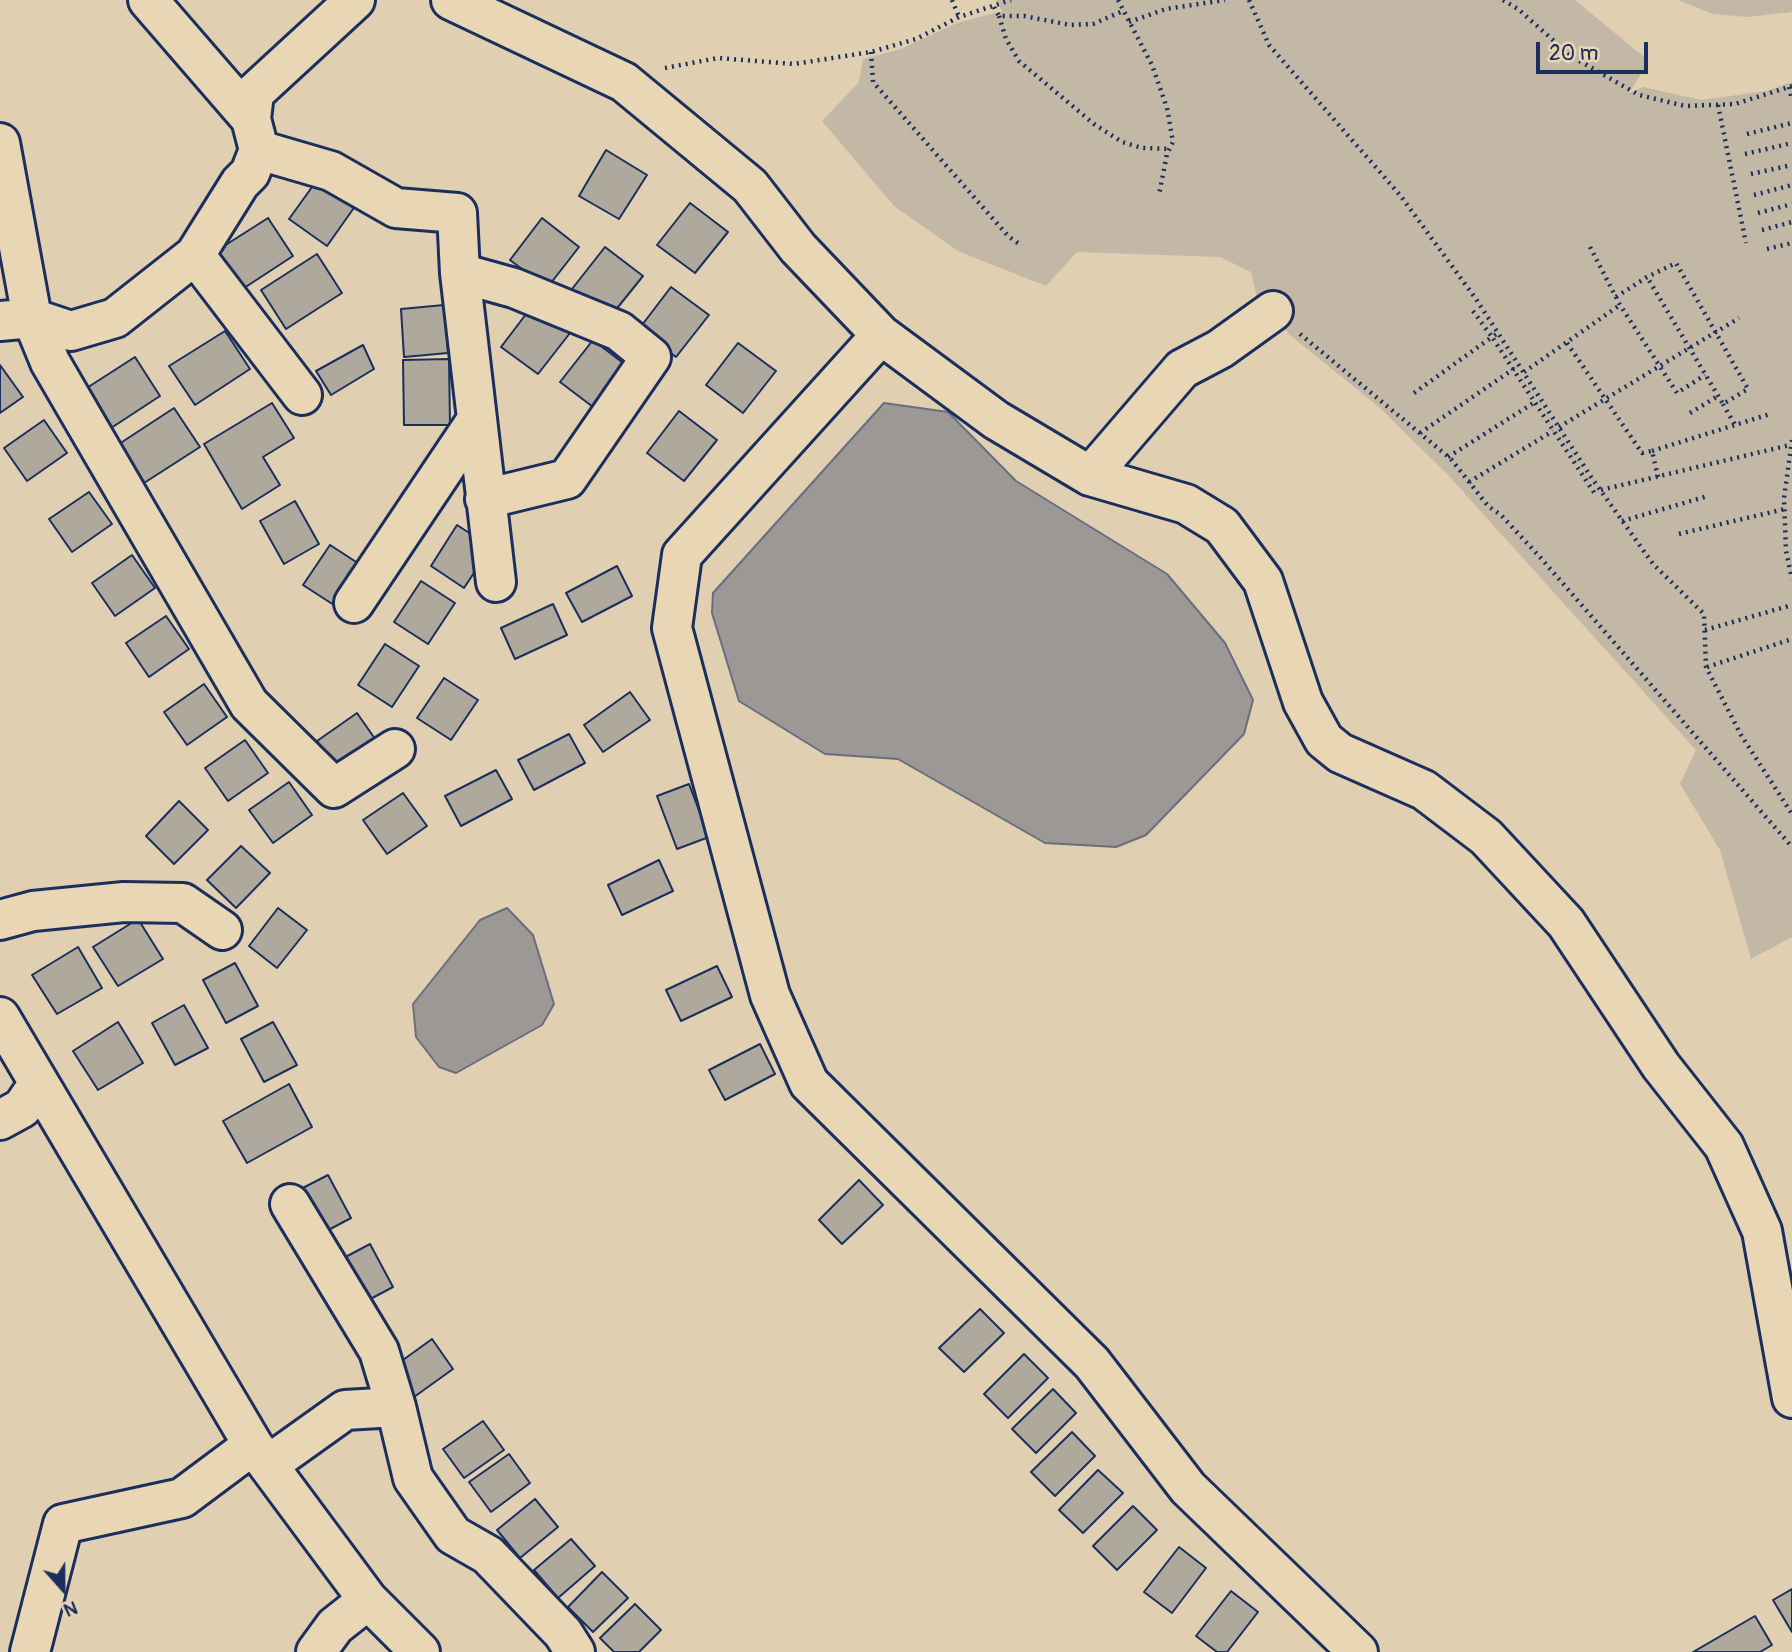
<!DOCTYPE html>
<style>
body{margin:0}
#map{position:relative;width:1792px;height:1652px;overflow:hidden;background:#e0cfb1;font-family:Pangolin,sans-serif}
canvas{display:block}
.north{position:absolute;left:28px;top:1554px;width:70px;height:70px;-webkit-text-stroke:5px #e8d6b4;paint-order:stroke;rotate:159deg;font-size:19px;font-weight:700;line-height:28px;text-align:center;color:#1b2f5e}
.north::after{content:'';display:block;margin:auto;width:24px;height:32px;background:#1b2f5e;clip-path:polygon(50% 0,100% 100%,50% 72%,0 100%)}
.scale{position:absolute;left:1536px;top:42px;width:112px;height:32px;box-sizing:border-box;border:4px solid #1b2f5e;border-top:0;padding-left:9px;font-size:21px;line-height:24px;white-space:nowrap;color:#1b2f5e;-webkit-text-stroke:5px #e8d6b4;paint-order:stroke}
</style>
<div id="map">
<canvas width="1792" height="1652"></canvas>
<div class="north">N</div>
<div class="scale">20 m</div>
</div>
<script>
const g = document.querySelector('canvas').getContext('2d');
g.lineJoin = 'round';
function fillPath(path, color) { g.fillStyle = color; g.fill(path, 'evenodd'); }
const shape = rows => new Path2D(rows.map(r => 'M' + r).join(''));
function trace(path, color, width, dash) { g.strokeStyle = color; g.lineWidth = width; g.lineCap = dash ? 'butt' : 'round'; g.setLineDash(dash || []); g.stroke(path); }
const green = shape([
 [996,0,1575,0,1649,61,1629,93,1643,87,1701,100,1767,91,1792,82,1792,937,1751,959,1720,850,1680,784,1696,750,1448,475,1379,407,1291,336,1258,302,1251,272,1220,257,1077,252,1046,286,958,251,894,206,822,121,859,82,863,59,901,49,957,23,1002,11],
 [1678,0,1792,0,1792,12,1748,17,1713,14]
]);
const water = shape([
 [884,403,948,412,1016,481,1167,574,1225,643,1253,700,1244,734,1146,835,1116,847,1045,843,898,759,825,754,739,701,712,613,713,593,884,403],
 [507,908,533,935,554,1004,542,1025,456,1073,439,1067,416,1037,413,1004,480,920,507,908]
]);
const building = shape([
 [606,150,647,175,619,219,579,196,606,150],
 [320,176,358,202,327,246,289,219,320,176],
 [690,203,728,232,695,273,657,245,690,203],
 [268,218,293,256,238,292,213,253,268,218],
 [542,218,579,247,547,288,510,260,542,218],
 [605,247,643,276,610,317,572,289,605,247],
 [317,254,342,293,286,329,261,290,317,254],
 [671,287,709,315,676,357,639,329,671,287],
 [444,305,448,353,404,357,401,309,444,305],
 [533,305,570,333,538,374,501,347,533,305],
 [225,331,250,369,195,405,169,366,225,331],
 [593,340,631,369,597,410,560,382,593,340],
 [738,343,776,371,743,413,706,385,738,343],
 [363,345,374,369,331,395,316,371,363,345],
 [135,357,160,396,105,432,79,393,135,357],
 [449,359,450,425,404,425,403,360,449,359],
 [0,365,23,397,0,413,0,365],
 [272,403,294,438,263,457,280,485,242,509,204,444,272,403],
 [174,408,200,447,144,483,119,444,174,408],
 [679,411,717,440,684,481,647,453,679,411],
 [44,420,67,453,27,481,4,448,44,420],
 [89,492,112,524,72,552,49,519,89,492],
 [295,501,319,544,284,564,260,521,295,501],
 [457,525,491,547,464,588,431,566,457,525],
 [330,545,364,567,337,607,303,585,330,545],
 [132,555,155,588,115,616,92,583,132,555],
 [617,566,632,596,582,622,566,593,617,566],
 [421,581,455,603,428,644,394,622,421,581],
 [553,604,567,635,515,659,501,628,553,604],
 [166,616,189,649,149,677,126,643,166,616],
 [385,644,419,666,392,707,358,685,385,644],
 [444,678,478,700,451,740,417,718,444,678],
 [204,684,227,717,187,745,164,712,204,684],
 [630,692,650,720,603,752,584,725,630,692],
 [357,713,380,746,340,774,317,741,357,713],
 [569,734,585,763,534,790,518,760,569,734],
 [245,740,268,773,228,801,205,768,245,740],
 [496,770,512,799,461,826,445,796,496,770],
 [289,782,312,815,273,843,249,810,289,782],
 [689,784,709,837,677,849,657,796,689,784],
 [403,793,427,826,387,854,363,820,403,793],
 [179,801,208,830,174,864,146,836,179,801],
 [241,846,270,873,236,908,207,880,241,846],
 [659,860,673,891,622,915,608,885,659,860],
 [278,908,307,930,277,968,249,946,278,908],
 [138,919,163,959,118,986,93,947,138,919],
 [78,947,102,988,57,1014,32,975,78,947],
 [235,963,258,1006,226,1023,203,980,235,963],
 [717,966,732,997,681,1021,666,990,717,966],
 [184,1005,208,1048,175,1065,152,1023,184,1005],
 [118,1022,143,1063,98,1090,73,1051,118,1022],
 [273,1022,297,1065,264,1082,241,1039,273,1022],
 [760,1044,775,1074,725,1100,709,1070,760,1044],
 [289,1084,312,1127,247,1163,223,1121,289,1084],
 [328,1175,351,1218,319,1235,295,1192,328,1175],
 [859,1180,883,1205,842,1244,819,1220,859,1180],
 [370,1244,393,1287,361,1304,338,1261,370,1244],
 [980,1309,1004,1333,964,1372,939,1348,980,1309],
 [432,1339,453,1369,414,1397,392,1368,432,1339],
 [1024,1354,1048,1378,1008,1418,984,1394,1024,1354],
 [1053,1389,1076,1413,1036,1453,1012,1429,1053,1389],
 [483,1421,504,1450,464,1478,443,1449,483,1421],
 [1072,1432,1095,1456,1055,1496,1031,1472,1072,1432],
 [509,1454,530,1483,491,1512,469,1482,509,1454],
 [1098,1470,1123,1493,1083,1533,1059,1510,1098,1470],
 [535,1499,558,1527,520,1558,497,1530,535,1499],
 [1133,1506,1157,1530,1117,1570,1093,1546,1133,1506],
 [571,1539,595,1566,558,1598,534,1570,571,1539],
 [1179,1547,1206,1568,1172,1613,1144,1592,1179,1547],
 [602,1572,628,1598,593,1632,568,1607,602,1572],
 [1792,1589,1792,1632,1773,1600,1792,1589],
 [1231,1591,1258,1612,1227,1652,1217,1652,1196,1636,1231,1591],
 [635,1604,661,1630,639,1652,614,1652,600,1638,635,1604],
 [1755,1616,1772,1645,1760,1652,1693,1652,1755,1616]
]);
const path = shape([
 [952,0,959,17],
 [1118,0,1152,65,1167,108,1173,142,1167,154,1159,195],
 [1249,0,1269,45,1400,195,1476,299,1591,477,1653,564,1704,614,1706,667,1741,735,1792,814],
 [1503,0,1518,9,1571,56,1639,95,1685,106,1735,104,1792,86],
 [994,7,999,16,1024,16,1070,25,1093,24,1123,11],
 [999,16,1006,39,1019,61,1094,124,1122,142,1142,148,1170,149],
 [1129,22,1166,9,1225,0],
 [871,52,873,82,1008,236,1022,246],
 [665,68,718,58,794,64,871,52,916,39,959,17,1011,0],
 [1789,87,1792,100],
 [1718,105,1746,243],
 [1747,134,1792,123],
 [1745,154,1792,143],
 [1751,174,1792,165],
 [1754,195,1792,185],
 [1758,213,1792,204],
 [1762,230,1792,222],
 [1590,247,1620,305,1677,393,1705,375],
 [1767,249,1792,243],
 [1616,297,1647,277,1676,263,1748,389,1723,404,1647,277],
 [1473,311,1492,337,1498,333],
 [1300,334,1451,459,1488,506,1501,515,1539,556,1792,847],
 [1567,343,1642,453,1652,451,1658,477],
 [1524,372,1620,305],
 [1414,393,1492,337,1595,494],
 [1723,404,1735,425],
 [1690,413,1718,396],
 [1559,427,1739,318],
 [1420,433,1515,368],
 [1792,440,1784,498,1786,551,1792,579],
 [1652,451,1770,414],
 [1448,457,1535,402],
 [1469,482,1553,431],
 [1601,490,1790,445],
 [1622,521,1708,496],
 [1679,534,1785,509],
 [1705,630,1792,605],
 [1707,667,1792,639]
]);
const minor = shape([
 [148,0,251,119],
 [451,0,624,82,750,186,798,248,881,335,996,420,1090,476,1186,504,1222,526,1263,581,1303,702,1324,740,1340,753,1424,790,1486,837,1566,923,1661,1066,1724,1146,1762,1231,1792,1398],
 [0,143,32,318,50,362,249,704,334,788,395,749],
 [259,150,331,171,396,208,457,213,460,273,496,582],
 [195,255,302,395],
 [460,273,514,288,619,331,651,357,567,479,485,499],
 [0,321,32,318,71,331,115,318,195,255,240,183,250,173,259,150,251,119,254,93,355,0],
 [881,335,682,555,672,628,770,995,809,1083,1092,1363,1188,1488,1358,1652],
 [1090,476,1182,369,1220,349,1273,311],
 [354,603,476,421],
 [0,920,33,911,124,902,183,903,222,930],
 [0,1017,253,1445,368,1600,420,1652],
 [0,1120,22,1108,39,1083],
 [290,1204,379,1351,396,1407],
 [268,1465,345,1410,396,1407,413,1478,453,1535,488,1555,563,1633,575,1652],
 [30,1652,63,1524,182,1498,253,1445],
 [316,1652,335,1626,368,1600]
]);
fillPath(green, '#c2b8a5');
fillPath(water, '#9c9895');
trace(water, '#686e7f', 2);
fillPath(building, '#afa89c');
trace(building, '#1b2f5e', 2);
trace(minor, '#1b2f5e', 44);
trace(path, '#1b2f5e', 4.5, [2, 5]);
trace(minor, '#e8d6b4', 38);
</script>
